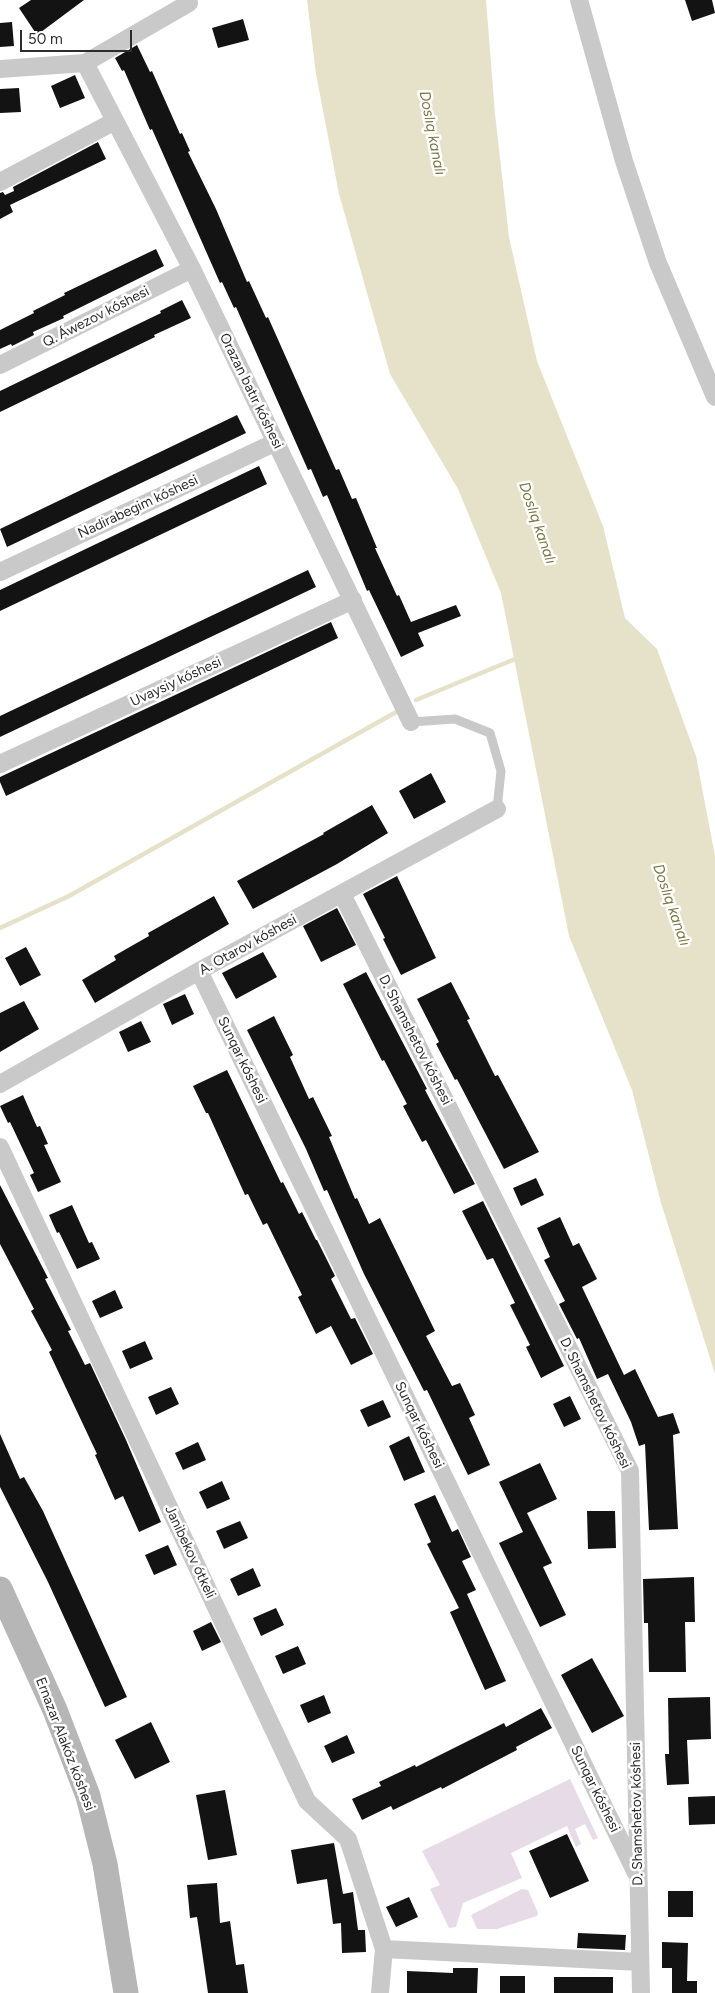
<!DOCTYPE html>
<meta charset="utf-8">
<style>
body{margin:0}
#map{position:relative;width:715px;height:1993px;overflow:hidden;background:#fff;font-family:Figtree,sans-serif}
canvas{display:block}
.scale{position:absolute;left:20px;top:30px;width:112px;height:22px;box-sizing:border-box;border:2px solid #2c2c2c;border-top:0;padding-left:6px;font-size:15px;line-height:18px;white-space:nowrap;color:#2c2c2c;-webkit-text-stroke:4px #fff;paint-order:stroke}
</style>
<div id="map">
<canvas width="715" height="1993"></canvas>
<div class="scale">50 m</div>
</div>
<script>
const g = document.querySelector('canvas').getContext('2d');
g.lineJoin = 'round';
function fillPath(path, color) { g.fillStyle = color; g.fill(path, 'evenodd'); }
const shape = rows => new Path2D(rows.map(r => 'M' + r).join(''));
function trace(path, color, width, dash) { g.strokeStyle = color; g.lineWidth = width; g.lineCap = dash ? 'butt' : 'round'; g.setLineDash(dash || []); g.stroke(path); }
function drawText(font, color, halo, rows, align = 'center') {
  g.font = font + ' Figtree,sans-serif'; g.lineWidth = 5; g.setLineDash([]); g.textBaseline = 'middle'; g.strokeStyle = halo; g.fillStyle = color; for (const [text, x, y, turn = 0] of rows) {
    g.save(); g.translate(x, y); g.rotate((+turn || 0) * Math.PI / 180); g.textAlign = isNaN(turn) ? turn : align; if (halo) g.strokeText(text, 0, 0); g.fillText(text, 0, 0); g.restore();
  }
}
const green = shape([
 [570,1779,598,1838,593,1840,585,1824,575,1829,581,1844,576,1847,567,1826,511,1853,522,1878,463,1903,456,1927,449,1928,430,1889,440,1885,422,1851],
 [522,1889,528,1890,538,1913,537,1916,497,1929,477,1929,471,1915]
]);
const water = shape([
 [307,0,486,0,495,114,509,237,537,361,603,526,625,618,657,649,696,756,715,856,715,1374,661,1203,632,1090,569,936,501,593,458,489,390,374,339,194,316,74]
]);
const stream = shape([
 [416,700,515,659],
 [0,928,69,896,398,711]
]);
const building = shape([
 [31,0,84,0,37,35,19,8],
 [685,0,712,0,715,13,692,21],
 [243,19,249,40,218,48,212,28],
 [12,22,14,46,0,47,0,23],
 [137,45,150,72,152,71,180,134,182,133,190,151,188,152,216,209,247,282,249,281,266,318,268,317,336,470,339,469,352,499,356,498,377,548,375,548,397,596,399,595,411,622,456,605,461,616,418,633,424,646,401,657,369,590,367,591,327,495,323,497,311,469,308,470,236,307,234,308,222,282,220,283,152,129,150,130,124,70,122,71,115,58],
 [75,75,85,98,60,108,51,86],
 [19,88,21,112,0,113,0,89],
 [98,142,106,159,10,205,13,212,0,219,0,193,3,192,5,195,14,191,13,187],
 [156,249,164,266,63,316,64,318,33,332,34,335,12,346,11,344,0,349,0,330,34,313,33,311,65,295,64,293],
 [182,300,191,318,154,335,155,337,0,412,0,391,161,313,160,311],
 [237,415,246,433,7,547,0,529],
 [259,466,267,484,0,611,0,590],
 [308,570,316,587,0,737,0,716],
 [331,622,338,638,6,796,0,782,0,777],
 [431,773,446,802,414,819,399,791],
 [372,805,388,833,337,864,253,909,237,881,324,834,323,833],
 [397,876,436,958,401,975,383,939,385,938,363,894],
 [214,896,229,924,95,1003,82,980,116,960,114,956,149,936,148,933],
 [337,908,356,945,321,962,303,926],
 [26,947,41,975,20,986,5,958],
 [263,952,277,977,236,999,222,973],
 [366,972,427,1089,425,1090,475,1184,454,1194,426,1140,422,1142,403,1106,407,1104,384,1060,382,1061,343,984],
 [451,982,470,1019,467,1020,495,1076,498,1075,539,1152,504,1169,457,1079,455,1080,436,1044,439,1042,417,999],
 [185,994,194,1014,172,1025,163,1004],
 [24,1001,39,1029,0,1052,0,1013],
 [274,1016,293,1055,290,1057,309,1099,313,1097,332,1136,329,1137,355,1199,357,1198,369,1224,380,1218,435,1331,426,1336,452,1386,460,1383,475,1415,469,1418,490,1465,468,1475,427,1390,424,1391,364,1274,327,1190,324,1191,306,1149,247,1030],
 [141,1021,151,1042,128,1052,119,1032],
 [227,1070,281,1183,283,1182,299,1214,302,1212,316,1240,317,1240,335,1276,331,1279,351,1319,355,1318,373,1354,351,1365,331,1326,316,1334,298,1297,302,1295,267,1223,263,1225,248,1194,245,1195,208,1113,206,1113,193,1086],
 [23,1095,37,1127,40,1126,48,1144,44,1145,61,1182,38,1192,30,1175,34,1173,10,1122,8,1123,0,1106],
 [536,1178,544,1195,521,1206,513,1188],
 [0,1185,48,1278,45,1279,71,1330,68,1331,85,1365,90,1363,126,1440,161,1522,139,1532,123,1496,115,1500,95,1455,97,1454,49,1352,52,1350,31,1311,34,1309,0,1244],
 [483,1201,564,1366,541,1378,526,1347,530,1345,510,1305,515,1303,493,1258,487,1260,462,1211],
 [72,1205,89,1243,92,1242,100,1259,77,1269,59,1232,57,1233,49,1215],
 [560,1217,573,1246,579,1243,597,1279,582,1287,624,1375,635,1369,658,1417,673,1413,680,1433,673,1435,678,1529,649,1530,645,1444,639,1446,631,1422,608,1374,597,1379,579,1338,577,1339,559,1304,565,1301,544,1260,550,1257,537,1228],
 [115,1290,123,1308,100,1318,92,1301],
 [145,1341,153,1359,130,1369,122,1351],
 [171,1387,179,1404,156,1415,148,1397],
 [570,1396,581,1419,564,1427,553,1404],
 [383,1400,391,1417,368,1427,360,1410],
 [0,1434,20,1479,24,1477,43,1511,127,1697,105,1707,48,1582,0,1487],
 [409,1436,425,1472,404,1481,389,1446],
 [198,1442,206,1460,183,1470,175,1453],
 [540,1463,557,1499,527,1513,552,1563,543,1567,566,1615,540,1627,499,1543,523,1532,499,1482],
 [222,1481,230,1499,207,1509,199,1492],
 [435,1495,452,1532,458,1529,471,1557,462,1561,476,1590,467,1594,506,1681,485,1690,450,1612,459,1608,427,1544,431,1542,414,1504],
 [587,1511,615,1511,616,1548,588,1549],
 [240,1521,248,1538,224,1549,216,1531],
 [168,1545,177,1565,154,1575,145,1555],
 [253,1568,261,1586,238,1596,230,1579],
 [694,1577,695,1622,685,1622,686,1672,649,1672,648,1623,644,1623,643,1579],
 [276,1608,284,1625,261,1636,253,1618],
 [211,1622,221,1642,202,1651,193,1631],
 [298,1646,306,1664,283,1674,275,1656],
 [592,1658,624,1716,592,1733,561,1675],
 [324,1695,331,1713,308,1723,300,1705],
 [710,1697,711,1739,687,1740,689,1784,667,1785,665,1754,669,1754,668,1698],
 [541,1708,552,1728,516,1747,517,1750,442,1789,441,1787,393,1810,391,1806,362,1820,352,1799,381,1786,379,1782,415,1765,416,1767,504,1723,506,1727],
 [151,1722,170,1762,135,1779,115,1740],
 [347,1735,355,1753,332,1763,324,1746],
 [225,1790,237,1855,208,1860,196,1795],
 [715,1796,715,1824,689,1825,688,1797],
 [567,1834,589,1881,550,1898,529,1851],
 [334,1843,343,1894,353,1892,358,1930,365,1930,366,1952,342,1953,341,1923,333,1924,327,1879,297,1884,291,1850],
 [217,1883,220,1923,230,1921,236,1965,244,1964,248,1993,208,1993,197,1917,190,1918,187,1885],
 [668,1891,693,1891,693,1917,668,1917],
 [409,1897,418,1917,396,1927,386,1907],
 [578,1933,626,1935,625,1950,577,1948],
 [662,1942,688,1943,687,1981,697,1981,697,1993,672,1993,672,1968,662,1968],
 [453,1968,478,1968,477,1993,407,1993,407,1971,453,1973],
 [500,1976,525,1976,525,1993,500,1993],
 [554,1977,613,1977,613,1993,554,1993]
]);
const lane = shape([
 [411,722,455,719,490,733,501,771,497,809]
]);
const street = shape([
 [579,0,624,161,658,263,715,397],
 [85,63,192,269,411,722],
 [0,69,85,63,189,3],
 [0,182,115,121],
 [0,365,192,269],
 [0,572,276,442],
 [0,764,353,600],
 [342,894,630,1471,641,1993],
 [199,971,636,1873],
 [0,1084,199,971,497,809],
 [0,1147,307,1801,348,1839,384,1949,380,1993],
 [384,1949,640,1962]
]);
const secondary = shape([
 [0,1589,55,1710,88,1796,105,1864,126,1993]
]);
const streetNames = [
 ["Q. Áwezov kóshesi",96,317,-27],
 ["Orazan batır kóshesi",251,391,64],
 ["Nadirabegim kóshesi",138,507,-25],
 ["Uvaysiy kóshesi",176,682,-25],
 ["A. Otarov kóshesi",248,945,-29],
 ["D. Shamshetov kóshesi",415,1040,63],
 ["Sunqar kóshesi",242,1060,64],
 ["D. Shamshetov kóshesi",595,1403,64],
 ["Sunqar kóshesi",419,1425,64],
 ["Janibekov ótkeli",190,1552,65],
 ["Ernazar Alakóz kóshesi",65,1744,69],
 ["Sunqar kóshesi",595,1789,64],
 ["D. Shamshetov kóshesi",637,1814,-91]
];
const waterNames = [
 ["Doslıq kanalı",432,133,79],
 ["Doslıq kanalı",537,523,71],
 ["Doslıq kanalı",671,905,71]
];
fillPath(green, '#e7dbe8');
fillPath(water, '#e6e2c9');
trace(stream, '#e6e2c9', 4.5);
fillPath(building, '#131313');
trace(lane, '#c9c9c9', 9);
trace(street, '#c9c9c9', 18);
trace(secondary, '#b6b6b6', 25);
drawText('14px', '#2c2c2c', '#fff', streetNames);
drawText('italic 15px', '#7d7642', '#fff', waterNames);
</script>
